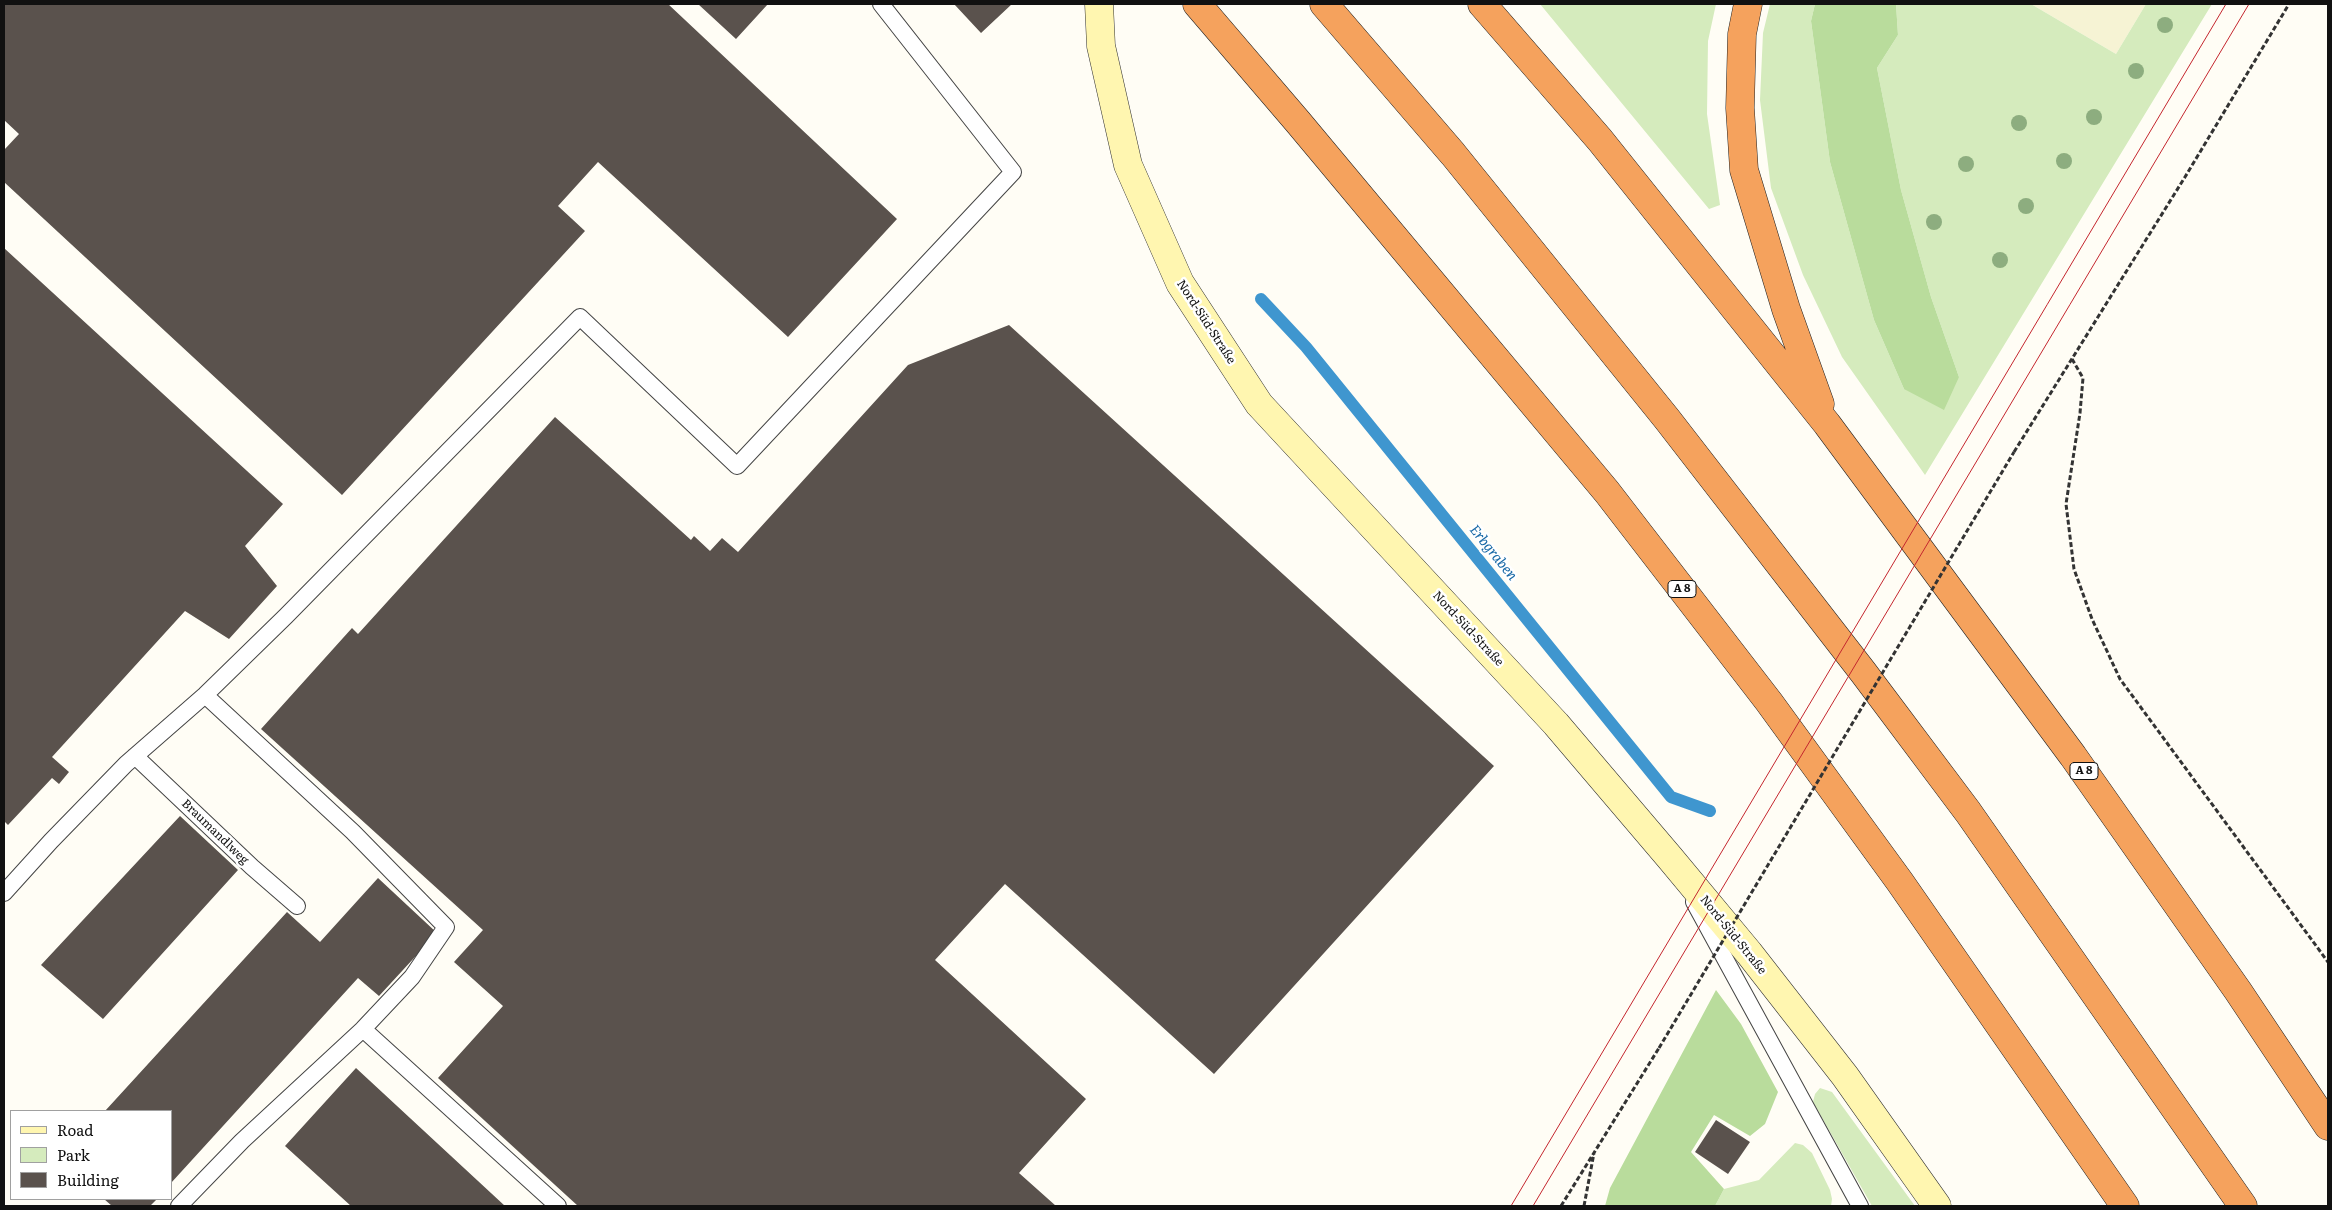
<!DOCTYPE html>
<meta charset="utf-8">
<style>
body{margin:0}
#map{position:relative;width:2332px;height:1210px;overflow:hidden;background:#fffdf5;font-family:Literata,serif}
canvas{display:block}
.frame{position:absolute;inset:0;border:5px solid #111;pointer-events:none}
.legend{position:absolute;left:10px;top:1110px;width:162px;height:90px;box-sizing:border-box;background:#fff;border:1px solid #a0a0a0;margin:0;padding:6px 9px;list-style:none;font-size:15px;color:#111}
.legend li{display:flex;align-items:center;gap:10px;height:25px}
.legend b{width:25px;border:1px solid #a0a0a0}
</style>
<div id="map">
<canvas width="2332" height="1210"></canvas>
<div class="frame"></div>
<ul class="legend">
<li><b style="height:6px;background:#fff6b0"></b>Road</li>
<li><b style="height:14px;background:#d5ebbd"></b>Park</li>
<li><b style="height:14px;background:#5a524d"></b>Building</li>
</ul>
</div>
<script>
const g = document.querySelector('canvas').getContext('2d');
g.lineJoin = 'round';
function fillPath(path, color) { g.fillStyle = color; g.fill(path, 'evenodd'); }
const shape = rows => new Path2D(rows.map(r => 'M' + r).join(''));
function trace(path, color, width, dash) { g.strokeStyle = color; g.lineWidth = width; g.lineCap = dash ? 'butt' : 'round'; g.setLineDash(dash || []); g.stroke(path); }
function drawText(font, color, halo, rows, align = 'center') {
  g.font = font + ' Literata,serif'; g.lineWidth = 5; g.setLineDash([]); g.textBaseline = 'middle'; g.strokeStyle = halo; g.fillStyle = color; for (const [text, x, y, turn = 0] of rows) {
    g.save(); g.translate(x, y); g.rotate((+turn || 0) * Math.PI / 180); g.textAlign = isNaN(turn) ? turn : align; if (halo) g.strokeText(text, 0, 0); g.fillText(text, 0, 0); g.restore();
  }
}
const farmland = shape([
 [2031,4,2146,4,2116,54]
]);
const green = shape([
 [1540,4,1716,4,1708,41,1707,114,1720,205,1709,209],
 [1770,4,1815,4,1811,21,1830,162,1874,320,1904,389,1959,377,1931,297,1901,190,1877,68,1898,35,1896,4,2031,4,2116,54,2146,4,2212,4,1925,475,1842,357,1803,275,1771,188,1760,100,1763,33],
 [1820,1088,1832,1092,1915,1206,1872,1206,1813,1102,1815,1094],
 [1795,1143,1803,1145,1812,1153,1830,1190,1832,1199,1831,1206,1715,1206,1724,1189,1759,1180]
]);
const forest = shape([
 [1815,4,1896,4,1898,35,1877,68,1901,190,1931,297,1959,377,1944,410,1904,389,1874,320,1830,162,1811,21],
 [1716,990,1741,1024,1778,1092,1765,1124,1750,1136,1714,1115,1691,1152,1724,1189,1715,1206,1605,1206,1610,1188]
]);
const stream = shape([
 [1261,299,1306,347,1671,797,1710,811]
]);
const building = shape([
 [4,4,668,4,897,219,788,337,598,162,558,206,585,231,342,495,4,182,4,150,19,134,4,120],
 [698,4,768,4,736,39],
 [954,4,1012,4,981,33],
 [4,248,283,504,245,546,277,586,229,639,185,611,52,757,69,772,59,784,52,778,8,825,4,821],
 [1009,325,1494,766,1214,1074,1005,884,935,960,1086,1099,1019,1173,1056,1206,578,1206,438,1078,503,1006,454,962,483,930,261,729,352,628,358,634,555,417,691,540,694,536,710,551,722,538,738,552,908,365],
 [180,816,238,870,103,1019,41,965],
 [378,878,437,933,379,996,358,978,171,1183,171,1111,105,1111,287,912,320,942],
 [356,1068,505,1206,351,1206,285,1146],
 [1716,1120,1750,1142,1728,1174,1695,1152],
 [104,1199,157,1199,150,1206,112,1206]
]);
const path = shape([
 [2072,359,2083,378,2080,413,2066,504,2074,569,2092,619,2120,679,2328,962],
 [2014,452,2185,177,2289,4],
 [1561,1206,1659,1048],
 [1584,1206,1594,1153]
]);
const service = shape([
 [135,756,252,867,297,906],
 [4,893,51,841,126,764,205,695,286,616,580,317,737,466,1013,172,881,4],
 [1694,902,1860,1206],
 [363,1029,558,1206],
 [179,1206,242,1141,363,1029,412,977,446,927,353,832,205,695]
]);
const secondary = shape([
 [1099,4,1101,46,1128,165,1180,283,1259,404,1556,724,1670,858,1749,953,1845,1076,1937,1206]
]);
const motorway = shape([
 [1197,4,1298,122,1607,492,1769,702,1900,882,2125,1206],
 [1324,4,1453,154,1667,419,1863,672,1968,812,2243,1206],
 [1482,4,1600,140,1827,424,2073,756,2238,991,2328,1126],
 [1748,4,1742,34,1740,108,1744,170,1786,309,1820,404]
]);
const tram = shape([
 [1511,1206,2226,4],
 [1533,1206,2249,4]
]);
const pathBridge = shape([
 [1659,1048,2014,452]
]);
const trees = [
 [2165,25],
 [2136,71],
 [2094,117],
 [2019,123],
 [2064,161],
 [1966,164],
 [2026,206],
 [1934,222],
 [2000,260]
];
const shields = [
 [1682,589,28],
 [2084,771,28]
];
const shieldNames = [
 ["A 8",1682,589],
 ["A 8",2084,771]
];
const streetNames = [
 ["Nord-Süd-Straße",1206,322,57],
 ["Nord-Süd-Straße",1468,629,47],
 ["Braumandlweg",215,832,44],
 ["Nord-Süd-Straße",1733,935,51]
];
const waterNames = [
 ["Erbgraben",1493,553,51]
];
fillPath(farmland, '#f6f3d4');
fillPath(green, '#d5ebbd');
fillPath(forest, '#b9dc9c');
trace(stream, '#3f96cf', 12);
fillPath(building, '#5a524d');
trace(service, '#444', 18);
trace(secondary, '#333', 29);
trace(motorway, '#222', 29);
trace(path, '#333', 3, [5, 2.5]);
trace(service, '#fff', 16);
trace(secondary, '#fff6b0', 28);
trace(motorway, '#f5a25d', 28);
trace(tram, '#c4262e', 1);
trace(pathBridge, '#333', 3, [5, 2.5]);
g.fillStyle = '#8dad7f';
for (const [x, y] of trees) { g.beginPath(); g.arc(x, y, 8, 0, 2 * Math.PI); g.fill(); }
for (const [x, y, w] of shields) { const box = new Path2D(); box.roundRect(x - w / 2, y - 8.5, w, 17, 4); g.fillStyle = '#fff'; g.fill(box); trace(box, '#111', 1); }
drawText('bold 11px', '#111', null, shieldNames);
drawText('12px', '#111', '#fff', streetNames);
drawText('italic 14px', '#1768a6', '#fff', waterNames);
</script>
